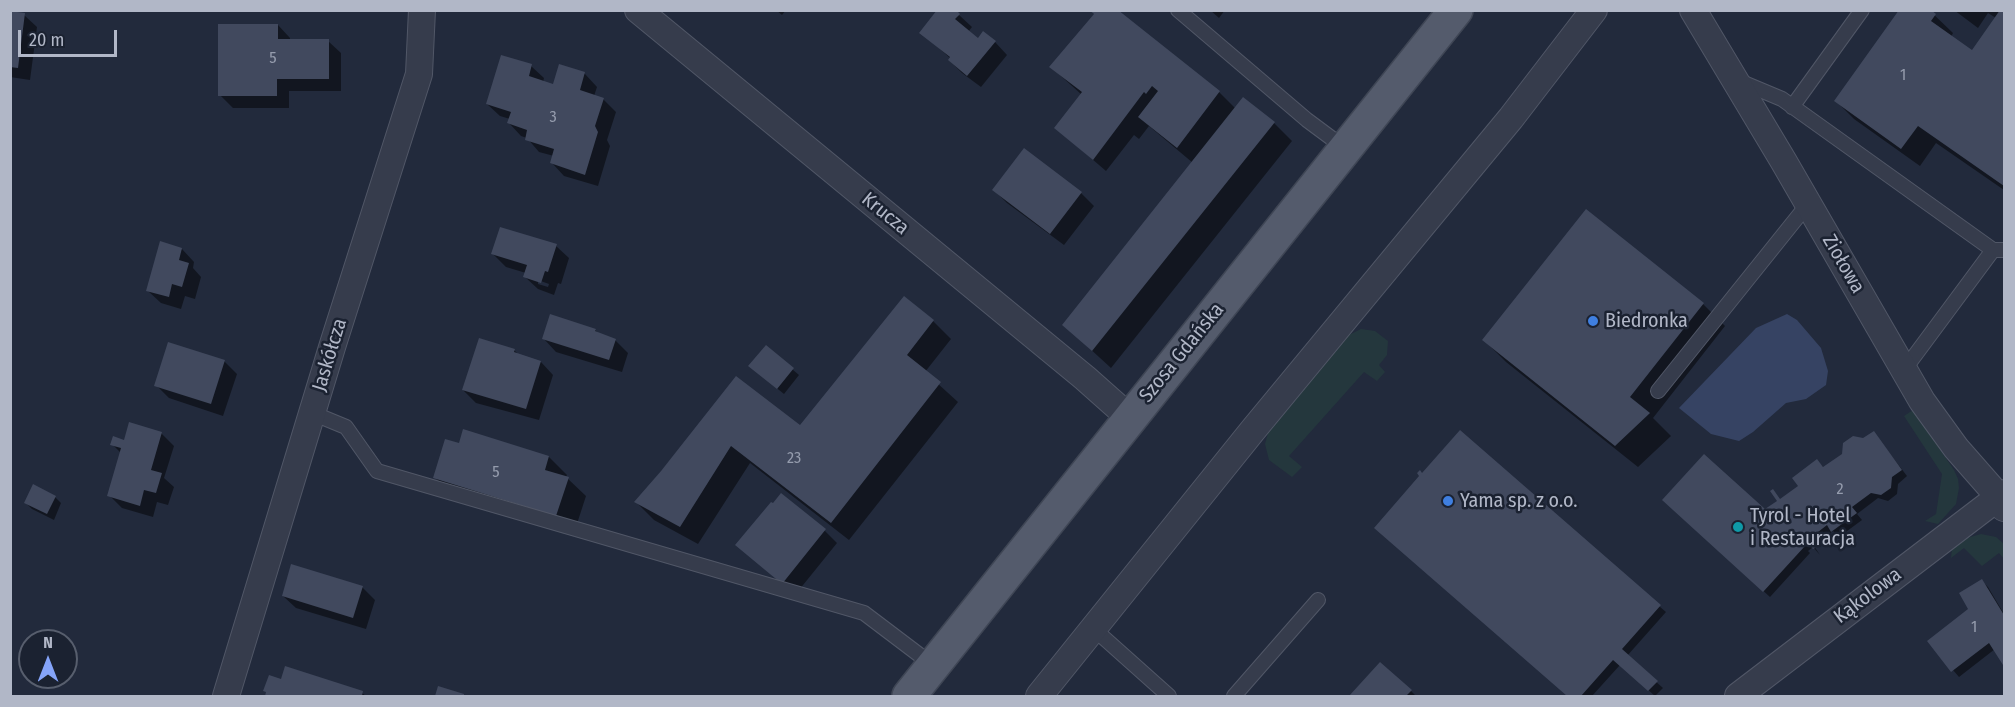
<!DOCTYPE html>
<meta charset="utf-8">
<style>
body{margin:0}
#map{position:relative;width:2015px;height:707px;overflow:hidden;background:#222a3c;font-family:"Fira Sans Condensed",sans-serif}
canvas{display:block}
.frame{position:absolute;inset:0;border:12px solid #b1b7c7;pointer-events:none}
.north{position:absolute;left:18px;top:629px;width:60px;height:60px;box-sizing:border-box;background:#1b2231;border:2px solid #575e6d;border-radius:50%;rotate:0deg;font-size:16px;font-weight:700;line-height:24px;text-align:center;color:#b1b7c7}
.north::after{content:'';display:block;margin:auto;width:21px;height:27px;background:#85a4f9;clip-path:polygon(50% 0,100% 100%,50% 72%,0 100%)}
.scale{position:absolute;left:18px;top:30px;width:99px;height:27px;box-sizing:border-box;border:3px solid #b1b7c7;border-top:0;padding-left:8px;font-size:18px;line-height:21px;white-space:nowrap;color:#b1b7c7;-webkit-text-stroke:4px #1b2231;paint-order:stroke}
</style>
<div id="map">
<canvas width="2015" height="707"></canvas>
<div class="frame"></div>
<div class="north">N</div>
<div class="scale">20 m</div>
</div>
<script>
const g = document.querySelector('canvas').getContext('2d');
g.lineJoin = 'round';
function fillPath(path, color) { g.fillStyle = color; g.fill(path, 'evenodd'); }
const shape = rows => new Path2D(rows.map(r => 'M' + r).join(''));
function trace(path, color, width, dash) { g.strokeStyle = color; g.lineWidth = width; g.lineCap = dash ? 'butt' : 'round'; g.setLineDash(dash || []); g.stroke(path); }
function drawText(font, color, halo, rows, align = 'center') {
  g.font = font + ' "Fira Sans Condensed",sans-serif'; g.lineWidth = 5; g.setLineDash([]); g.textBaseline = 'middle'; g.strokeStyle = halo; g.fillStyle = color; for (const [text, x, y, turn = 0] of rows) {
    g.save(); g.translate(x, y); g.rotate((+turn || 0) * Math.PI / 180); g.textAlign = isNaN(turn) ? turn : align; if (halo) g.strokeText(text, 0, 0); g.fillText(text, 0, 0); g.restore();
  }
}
const green = shape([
 [1361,329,1375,331,1388,341,1387,355,1379,365,1385,372,1377,381,1364,372,1289,456,1302,467,1292,477,1269,460,1265,444,1268,433,1349,335],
 [1913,410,1954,470,1958,479,1959,488,1956,504,1938,524,1925,521,1936,514,1942,474,1904,416],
 [1981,534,1996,537,2004,544,2004,559,1999,553,1982,566,1964,548,1951,558,1952,549,1967,538]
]);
const water = shape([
 [1787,314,1797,320,1821,348,1828,371,1826,385,1806,399,1786,403,1753,432,1739,441,1711,434,1679,408,1756,328]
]);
const shadow = shape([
 [776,10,786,10,782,15],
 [1090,10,1115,10,1219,92,1236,109,1274,123,1292,141,1111,368,1064,325,1193,163,1149,126,1139,139,1134,135,1106,171,1056,128,1082,95,1051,67,1095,15],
 [1210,10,1225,10,1219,18],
 [1929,10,1953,33,1951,37,1973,52,1996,18,1988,13,1978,28,1954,10,2004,10,2004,190,1936,143,1920,166,1854,119,1836,101],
 [10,13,24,15,37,27,30,80,10,77],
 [959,15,972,27,968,32,978,40,995,42,1007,55,981,87,962,73,949,60,950,58,921,32],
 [278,25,290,38,290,41,328,41,341,53,341,91,289,91,289,108,233,108,220,95],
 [531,66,544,78,543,82,554,85,560,66,585,74,597,87,594,96,603,99,616,112,607,140,610,146,598,186,564,176,552,163,554,156,539,152,527,138,521,136,509,123,510,119,500,116,487,104],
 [994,190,1081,193,1094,206,1064,245,1007,203],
 [556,246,569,258,561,284,558,283,554,295,538,289,525,277,526,273,506,267,493,254],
 [538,280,549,284,548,287,538,284],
 [182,249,194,262,193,268,201,277,195,299,185,296,181,309,161,303,148,291],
 [904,298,933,321,951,339,925,372,958,402,849,540,750,463,698,544,654,520,636,502,737,378,800,427],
 [1703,304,1725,326,1653,418,1671,436,1638,467,1506,362,1484,340],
 [595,330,600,335,615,340,628,353,622,372,556,352,544,339],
 [766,347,799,375,784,394,757,372],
 [514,350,519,355,541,362,553,375,539,420,476,403,463,390],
 [224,361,237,374,223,416,169,398,156,385],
 [161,433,174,446,164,478,174,487,168,505,157,502,153,517,122,508,109,495,121,453,112,444],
 [1874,433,1907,476,1898,484,1897,494,1888,501,1878,498,1857,514,1862,520,1839,537,1833,531,1814,546,1820,555,1813,547,1808,551,1810,553,1770,597,1670,506,1765,511,1800,486,1817,461,1824,468],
 [459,445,549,457,567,475,566,477,586,496,574,533,453,496,435,477],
 [55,497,61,503,54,520,32,509,26,503],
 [825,531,837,543,795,595,737,545],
 [1382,534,1659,606,1666,612,1627,656,1663,688,1655,696,1620,665,1592,696,1568,696],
 [1982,581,1988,587,2004,614,2004,664,1995,649,1959,677,1929,642,1970,609],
 [362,587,375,600,366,629,296,608,283,596],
 [1380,664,1411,691,1416,696,1351,696],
 [282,680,362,693,366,696,266,696]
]);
const building = shape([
 [937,10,956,10,960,14,955,19,978,38,983,31,996,41,967,76,948,60,950,57,919,33],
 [1089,10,1118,10,1220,91,1177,148,1138,117,1158,91,1152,86,1146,94,1144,92,1093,160,1054,128,1082,92,1049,67,1094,14],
 [1899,10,1931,10,1936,14,1931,21,1972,50,2000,10,2004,10,2004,186,1918,126,1901,149,1834,101],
 [10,11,25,13,18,68,10,67],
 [218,24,278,24,278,39,329,39,329,79,277,79,277,96,218,96],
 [501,55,532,64,529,76,553,84,559,64,585,72,580,90,604,98,595,126,598,132,585,175,550,163,554,149,525,140,527,130,507,123,511,112,486,104],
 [1243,97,1275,122,1092,351,1062,325],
 [1024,148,1082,192,1050,234,992,190],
 [1586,209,1704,303,1630,397,1650,413,1615,446,1482,340],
 [500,227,557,244,548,272,545,271,541,283,523,277,527,265,491,254],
 [160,241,182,248,179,260,189,263,182,287,172,284,169,297,146,291],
 [904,296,934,320,907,355,941,382,831,523,731,446,680,527,634,502,661,471,736,376,800,425],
 [550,314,596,329,595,331,616,339,609,360,542,339],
 [479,338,515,349,514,352,541,361,526,409,462,390],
 [168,342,225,360,211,404,154,386],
 [766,345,794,368,777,389,748,366],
 [129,422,162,432,151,470,162,473,156,493,144,490,140,506,107,496,121,448,110,445,113,436,124,440],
 [463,429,549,456,545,470,569,477,556,516,433,478,445,439,459,443],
 [1460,430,1661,605,1622,649,1658,681,1648,691,1613,660,1581,696,1567,696,1374,528,1419,476,1417,473,1420,470,1422,473],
 [1874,431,1902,470,1892,477,1891,488,1881,495,1871,493,1852,507,1857,513,1831,532,1827,525,1809,539,1815,548,1813,549,1806,541,1803,544,1805,546,1763,592,1662,500,1704,454,1765,509,1777,501,1770,491,1773,489,1780,499,1798,486,1792,478,1817,459,1823,467,1842,454,1843,443,1853,436,1863,438],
 [33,484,56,496,47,514,24,503],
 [781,493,826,529,782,584,735,545,771,502,773,503],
 [291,564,363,586,353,618,282,596],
 [1982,579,2004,615,2004,664,2003,665,1989,643,1951,672,1927,641,1968,609,1959,593],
 [1380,662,1412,690,1406,696,1349,696],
 [285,666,363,691,362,696,265,696,266,692,263,691,269,675,281,679],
 [438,686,464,694,464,696,435,696]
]);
const service = shape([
 [1178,10,1307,120,1346,149],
 [1739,81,1782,99,1993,250,2004,250],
 [1792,107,1862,10],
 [1904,370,1993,250],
 [1658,391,1808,204],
 [312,413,346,427,377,471,864,613,934,666],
 [1094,629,1169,696],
 [1234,696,1318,600]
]);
const minor = shape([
 [638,10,1085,378,1130,418],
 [1693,10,1784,162,1922,401,1956,448,1999,497,2004,508],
 [226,696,333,344,419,74,422,10],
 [1039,696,1253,430,1511,118,1594,10],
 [1738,696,2004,493]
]);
const primary = shape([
 [909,696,1456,10]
]);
const markers = [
 [1593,321,6,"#3f7fe0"],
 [1448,501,6,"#3f7fe0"],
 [1738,527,6,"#0f9aa8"]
];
const numberNames = [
 ["5",273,59],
 ["1",1903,76],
 ["3",553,118],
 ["23",794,459],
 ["5",496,473],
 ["2",1840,490],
 ["1",1974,628]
];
const streetNames = [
 ["Krucza",885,214,39],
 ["Ziołowa",1843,264,60],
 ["Szosa Gdańska",1182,353,-51],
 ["Jaskółcza",330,355,-73],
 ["Kąkolowa",1868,596,-37]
];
const poiNames = [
 ["Biedronka",1605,321],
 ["Yama sp. z o.o.",1460,501],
 ["Tyrol - Hotel",1750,516],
 ["i Restauracja",1750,539]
];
fillPath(green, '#24373d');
fillPath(water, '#364363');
fillPath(shadow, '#0007');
fillPath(building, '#41495e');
trace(service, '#515767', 16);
trace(minor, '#515767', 28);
trace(primary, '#3f4655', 36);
trace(service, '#363c4c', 14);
trace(minor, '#363c4c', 26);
trace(primary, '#545b6c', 33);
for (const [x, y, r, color] of markers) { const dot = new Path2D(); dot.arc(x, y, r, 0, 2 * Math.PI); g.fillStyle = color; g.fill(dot); trace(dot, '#1b2231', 2); }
drawText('16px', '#959cad', null, numberNames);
drawText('20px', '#b1b7c7', '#1b2231', streetNames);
drawText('20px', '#b1b7c7', '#1b2231', poiNames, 'left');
</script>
